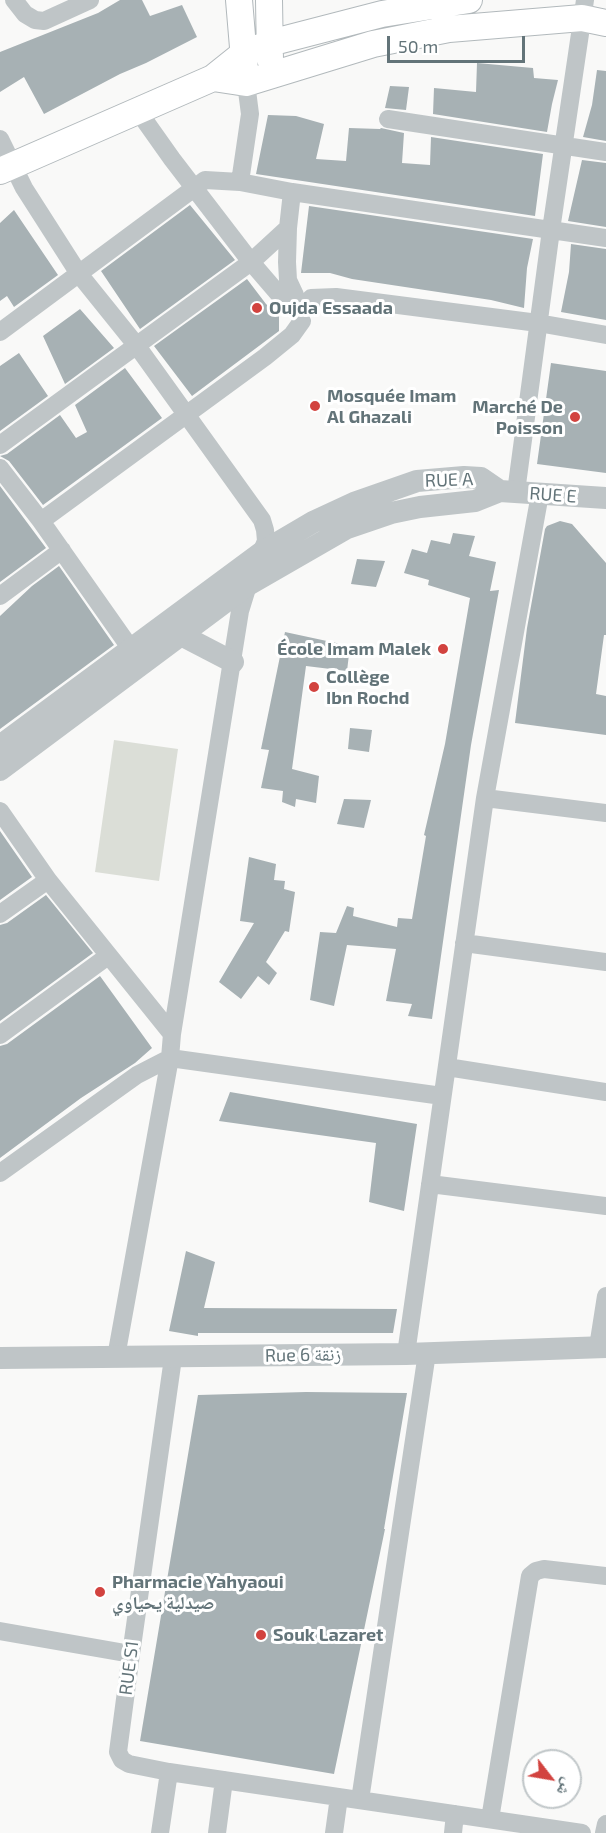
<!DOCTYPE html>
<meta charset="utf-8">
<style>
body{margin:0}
#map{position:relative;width:606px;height:1833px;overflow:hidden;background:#f9f9f8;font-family:"Exo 2","Noto Naskh Arabic",sans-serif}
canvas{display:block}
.north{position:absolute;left:522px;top:1749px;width:60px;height:60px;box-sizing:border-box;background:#fff;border:2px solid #c1c7c9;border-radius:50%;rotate:121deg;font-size:16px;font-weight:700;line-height:24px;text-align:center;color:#637479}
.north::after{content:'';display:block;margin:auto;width:21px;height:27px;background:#d2433f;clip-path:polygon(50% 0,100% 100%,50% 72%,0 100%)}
.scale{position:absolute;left:387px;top:36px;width:138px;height:27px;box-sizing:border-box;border:3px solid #637479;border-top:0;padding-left:8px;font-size:18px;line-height:21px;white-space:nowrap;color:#637479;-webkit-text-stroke:4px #fff;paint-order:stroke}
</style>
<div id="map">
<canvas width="606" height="1833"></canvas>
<div class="north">ش</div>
<div class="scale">50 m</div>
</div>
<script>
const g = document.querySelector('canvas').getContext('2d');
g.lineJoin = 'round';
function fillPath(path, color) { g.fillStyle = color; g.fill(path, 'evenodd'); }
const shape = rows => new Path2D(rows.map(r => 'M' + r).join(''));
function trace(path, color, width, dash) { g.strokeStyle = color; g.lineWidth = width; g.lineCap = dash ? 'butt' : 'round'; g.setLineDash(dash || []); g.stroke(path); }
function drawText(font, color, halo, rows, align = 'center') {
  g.font = font + ' "Exo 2","Noto Naskh Arabic",sans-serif'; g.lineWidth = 6; g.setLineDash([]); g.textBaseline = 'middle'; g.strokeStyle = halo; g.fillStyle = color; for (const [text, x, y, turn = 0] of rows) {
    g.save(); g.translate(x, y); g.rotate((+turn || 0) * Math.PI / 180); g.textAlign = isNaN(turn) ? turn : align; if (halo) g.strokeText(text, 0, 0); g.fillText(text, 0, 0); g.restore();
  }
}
const green = shape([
 [114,740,178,749,159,881,95,872]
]);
const building = shape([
 [120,0,142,0,150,16,182,5,197,37,146,63,120,74,44,114,24,77,0,92,0,52,98,13],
 [477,63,533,68,534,78,558,80,552,104,547,132,433,114,434,88,476,92],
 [597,70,606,71,606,141,583,137,592,105],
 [390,86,409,87,406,110,385,108],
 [268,115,296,116,324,124,316,159,346,161,349,128,380,129,381,128,404,133,402,163,430,165,431,137,543,154,535,216,256,174],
 [582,160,606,163,606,227,568,221],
 [190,205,235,260,140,329,101,271],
 [309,206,533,239,527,268,524,308,491,300,352,279,330,273,301,273],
 [14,210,58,275,14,307,7,296,0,301,0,223],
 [571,244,606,249,606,320,561,312,569,272],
 [247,279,266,304,279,316,279,331,192,396,154,346],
 [80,309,114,348,65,384,43,336],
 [19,353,48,396,0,431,0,366],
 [551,363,606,371,606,473,537,464],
 [125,368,162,418,43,505,9,461,0,456,7,454,60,415,76,438,87,432,75,405],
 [0,486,46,548,0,582],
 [560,521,572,524,606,563,606,635,604,635,596,694,606,696,606,735,515,723,527,628,545,529,547,526],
 [453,533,475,536,469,556,496,562,490,591,499,590,471,745,432,1019,408,1016,412,1004,386,1001,396,949,347,945,334,1006,310,1000,320,932,336,933,347,906,354,908,353,916,397,927,398,918,412,919,426,836,424,835,445,744,470,598,428,585,429,580,404,573,412,549,427,553,431,540,450,544],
 [357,559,385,561,376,587,351,584],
 [59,566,114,645,0,729,0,616,32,586],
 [285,632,350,646,347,671,306,666,292,769,319,776,316,803,296,799,295,807,282,802,283,791,261,788,269,750,261,749],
 [350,728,372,730,369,752,348,749],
 [344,799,371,800,364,828,337,824],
 [0,831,32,877,0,900],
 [249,857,276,864,274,880,285,881,284,889,295,892,289,932,285,931,266,962,277,973,269,985,258,976,241,999,219,982,254,923,240,921],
 [46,895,93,953,0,1021,0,925,7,923],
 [100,976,152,1048,135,1063,81,1098,0,1158,0,1046,7,1044],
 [230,1092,417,1124,404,1211,369,1202,376,1143,219,1121],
 [186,1251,215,1262,204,1308,397,1309,393,1333,198,1333,198,1336,169,1331],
 [306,1392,407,1393,384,1529,385,1529,334,1774,140,1741,198,1395]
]);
const minor = shape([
 [14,0,25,14,35,20,44,21,90,0],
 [138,111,172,159,251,262,288,305],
 [388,119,606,152],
 [0,139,24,188,79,274,137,346,262,520,265,530,266,541,248,585,240,611,172,1034,170,1058,116,1357],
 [240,182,250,114,246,83],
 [292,192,288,228,287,262,288,280,295,295],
 [311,298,336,297,538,323,606,335],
 [0,332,205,180,240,182,292,192,606,238],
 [0,445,251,262,288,228],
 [0,468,41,521,138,659],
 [516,492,551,230,585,0],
 [41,521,265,357,292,335,302,321],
 [0,596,62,550],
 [485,798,606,813],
 [0,811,48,880,172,1034],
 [0,914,48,880],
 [464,943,606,962],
 [0,1035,108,956],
 [447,1067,606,1092],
 [0,1173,137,1075,170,1058,442,1096],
 [430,1184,606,1206],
 [598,1347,606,1296],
 [406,1354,485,798,540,494],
 [173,1358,131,1654,118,1752,122,1760,129,1764,169,1772,582,1833],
 [0,1631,131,1654],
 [360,1800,427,1353],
 [490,1819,530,1576,536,1571,544,1569,606,1576],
 [160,1833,169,1772],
 [217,1833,224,1780],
 [334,1833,339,1797],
 [453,1833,455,1814],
 [604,1833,606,1824]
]);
const tertiary = shape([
 [181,635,233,662],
 [0,746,262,552,313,522,354,503,417,481,464,477,481,478,500,491],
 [0,770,248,585,347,528,391,513,420,507,475,501,500,491,606,498],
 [0,1358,406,1354,606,1347]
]);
const secondary = shape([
 [239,0,245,71],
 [269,0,270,59],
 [213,78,246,83,373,44,449,29,582,18,606,23],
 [0,171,213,78,243,54,270,43,382,14,469,0]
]);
const markers = [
 [257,308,6,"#d2433f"],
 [315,406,6,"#d2433f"],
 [575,417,6,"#d2433f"],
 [443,649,6,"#d2433f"],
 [314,687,6,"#d2433f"],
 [100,1592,6,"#d2433f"],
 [261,1635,6,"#d2433f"]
];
const poiNames = [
 ["Oujda Essaada",269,308],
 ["Mosquée Imam",327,396],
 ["Al Ghazali",327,417],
 ["Marché De",563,407,"right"],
 ["Poisson",563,428,"right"],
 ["École Imam Malek",431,649,"right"],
 ["Collège",326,677],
 ["Ibn Rochd",326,698],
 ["Pharmacie Yahyaoui",112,1582],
 ["صيدلية يحياوي",112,1603],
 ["Souk Lazaret",273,1635]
];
const streetNames = [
 ["RUE A",449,480,-2],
 ["RUE E",553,495,4],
 ["Rue 6 زنقة",303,1355,-1],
 ["RUE S1",129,1668,-83]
];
fillPath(green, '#dbded7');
fillPath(building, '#a7b1b4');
trace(secondary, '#b2b9bc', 28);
trace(minor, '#bfc5c7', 18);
trace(tertiary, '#bfc5c7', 22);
trace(secondary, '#fff', 26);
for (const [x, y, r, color] of markers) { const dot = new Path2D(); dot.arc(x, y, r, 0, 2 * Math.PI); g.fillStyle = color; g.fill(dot); trace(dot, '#fff', 2); }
drawText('bold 18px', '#637479', '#fff', poiNames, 'left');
drawText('18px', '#637479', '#fff', streetNames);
</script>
